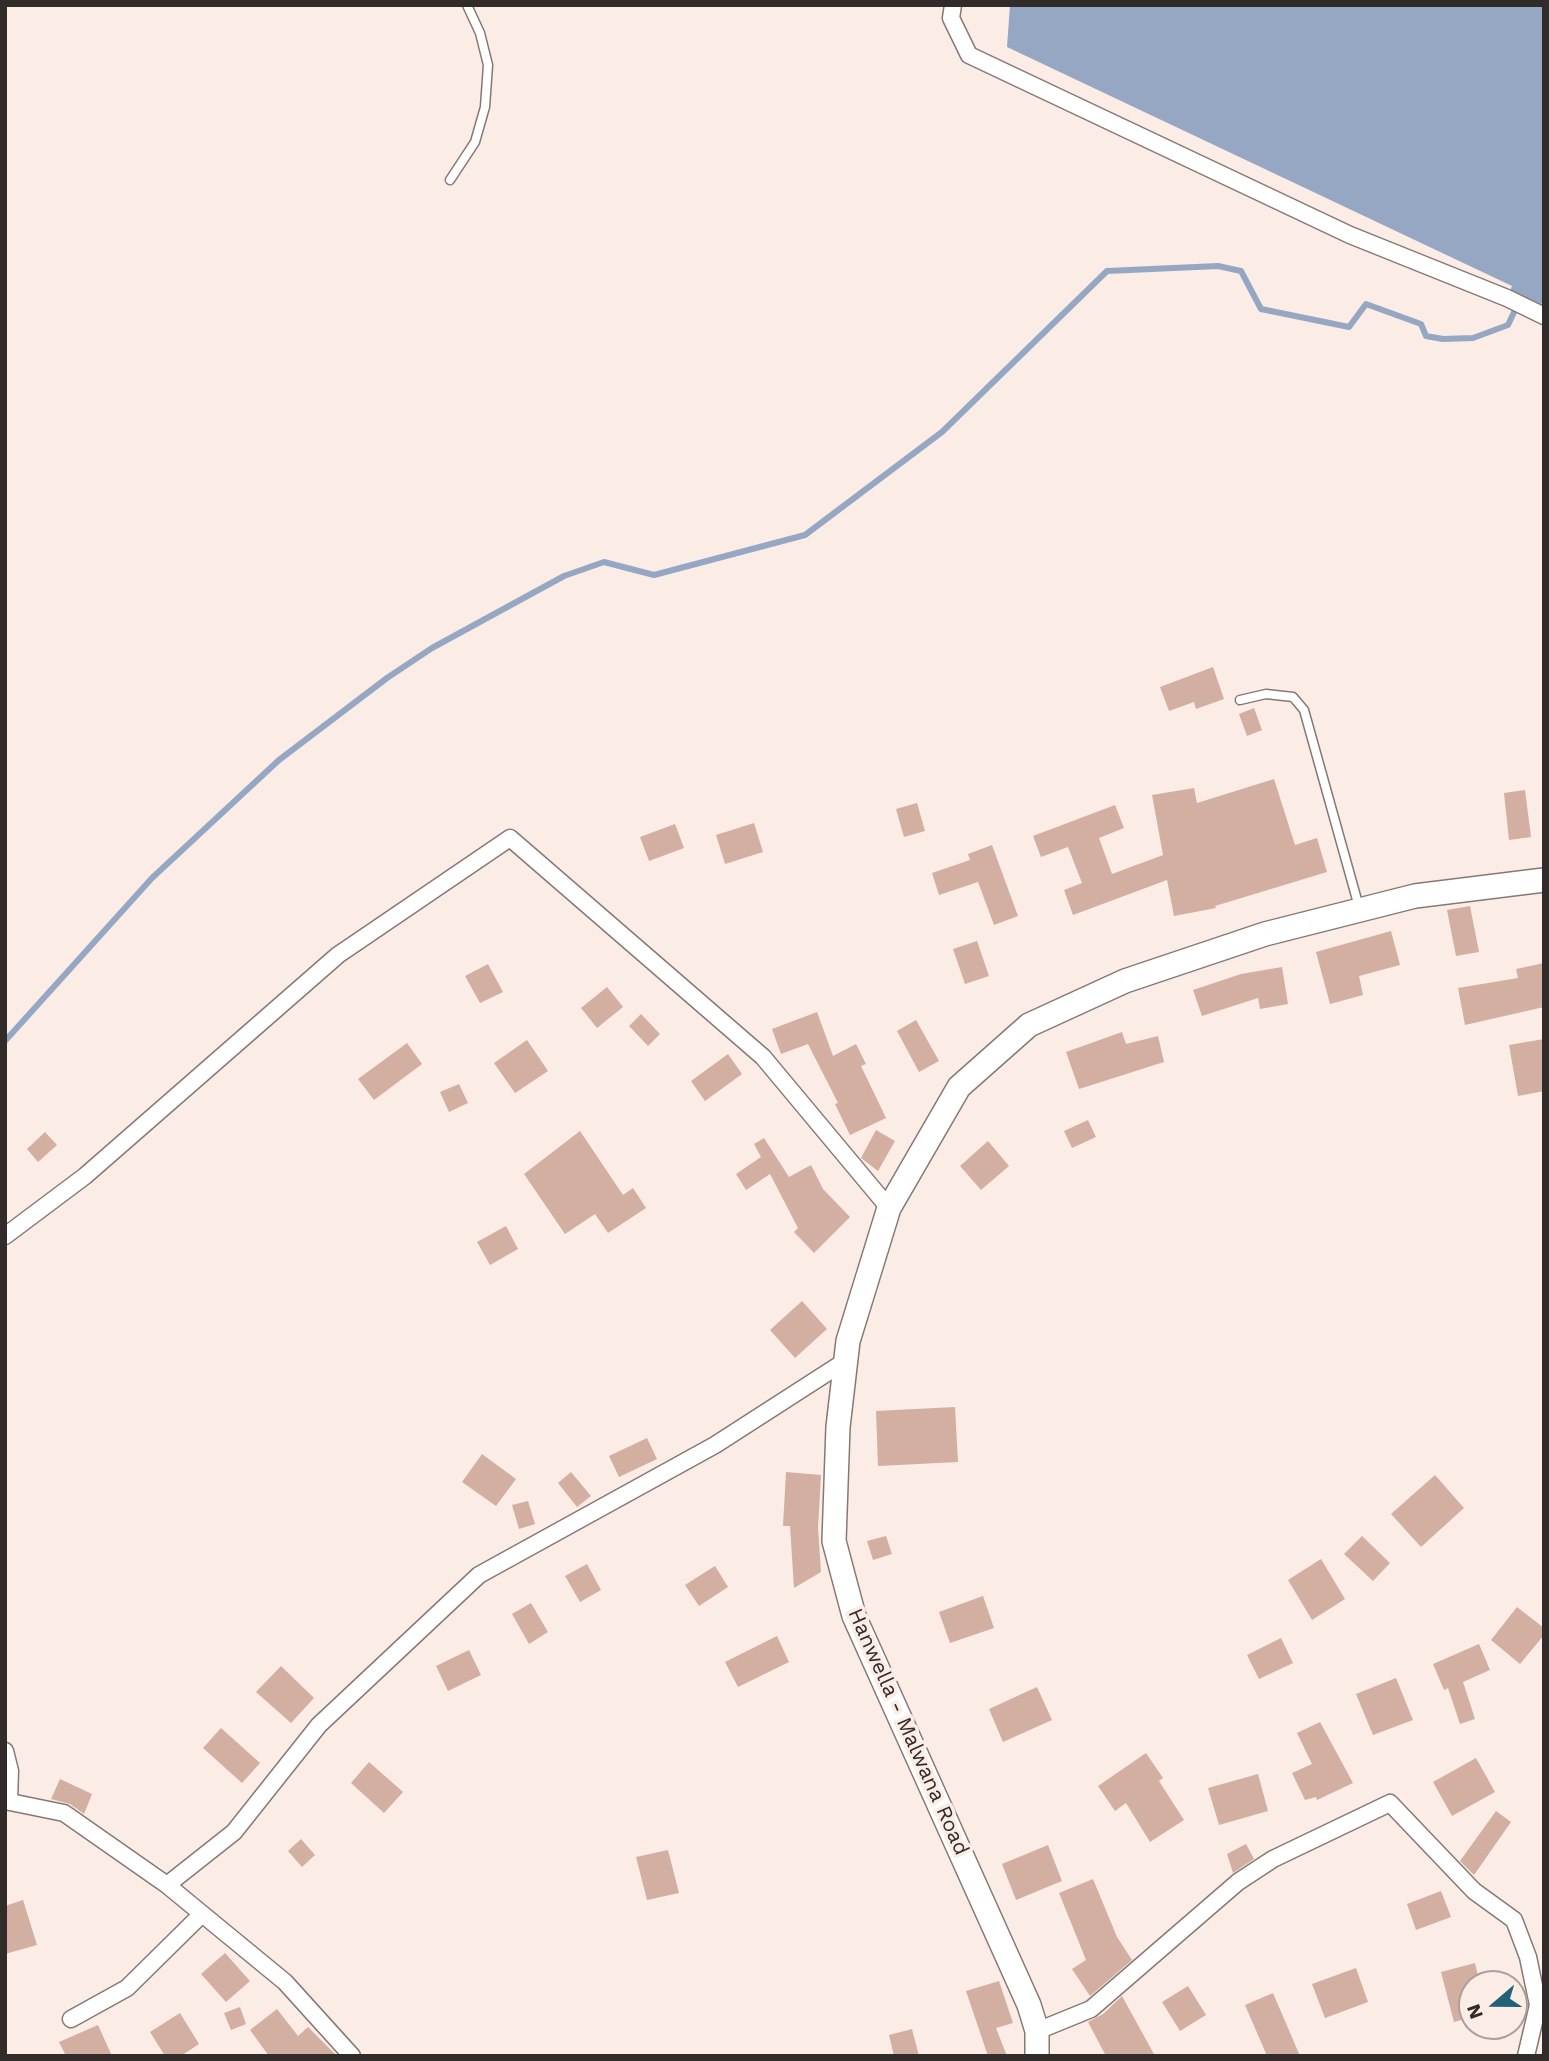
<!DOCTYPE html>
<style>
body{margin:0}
#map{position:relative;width:1549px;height:2061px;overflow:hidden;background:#fbece6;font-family:"Work Sans",sans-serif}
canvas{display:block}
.frame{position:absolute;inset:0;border:7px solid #312c2a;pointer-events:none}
.north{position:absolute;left:1458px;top:1970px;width:70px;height:70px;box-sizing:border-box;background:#fbece6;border:2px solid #aa9f9b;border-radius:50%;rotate:250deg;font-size:19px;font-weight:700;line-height:28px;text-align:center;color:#312c2a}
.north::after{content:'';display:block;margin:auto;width:24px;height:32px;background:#226277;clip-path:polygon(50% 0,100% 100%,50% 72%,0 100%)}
</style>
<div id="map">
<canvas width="1549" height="2061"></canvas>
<div class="frame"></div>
<div class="north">N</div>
</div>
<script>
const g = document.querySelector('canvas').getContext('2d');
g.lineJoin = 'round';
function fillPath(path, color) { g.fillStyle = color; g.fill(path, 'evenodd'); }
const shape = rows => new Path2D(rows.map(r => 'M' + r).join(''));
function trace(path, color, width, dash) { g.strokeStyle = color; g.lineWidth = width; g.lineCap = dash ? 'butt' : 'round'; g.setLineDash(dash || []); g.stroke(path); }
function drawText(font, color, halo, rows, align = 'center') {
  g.font = font + ' "Work Sans",sans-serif'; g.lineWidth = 7; g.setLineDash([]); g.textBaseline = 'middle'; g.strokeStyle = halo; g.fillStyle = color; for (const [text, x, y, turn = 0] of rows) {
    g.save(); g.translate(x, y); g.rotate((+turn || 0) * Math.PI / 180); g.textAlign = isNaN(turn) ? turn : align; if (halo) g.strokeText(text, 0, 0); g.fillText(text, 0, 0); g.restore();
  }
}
const water = shape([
 [1010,5,1544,5,1544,300,1536,312,1507,298,1512,286,1007,47]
]);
const stream = shape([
 [5,1041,152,878,279,760,387,678,432,648,564,576,604,562,654,575,805,535,942,432,1107,271,1218,266,1241,271,1261,309,1349,327,1366,304,1421,324,1426,336,1443,339,1473,338,1508,325,1516,308]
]);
const building = shape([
 [1213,667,1224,699,1196,709,1194,702,1169,711,1160,687],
 [1254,708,1262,730,1247,736,1239,714],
 [1274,779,1295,845,1317,838,1327,872,1215,906,1216,908,1174,916,1167,880,1073,915,1064,890,1082,883,1068,847,1041,857,1033,836,1115,805,1124,828,1099,838,1112,874,1163,855,1152,795,1194,788,1197,803],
 [1525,790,1531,837,1509,840,1504,793],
 [917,803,925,831,904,837,896,809],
 [754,823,763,852,725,864,716,835],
 [675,824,684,848,649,861,640,837],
 [992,845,1018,916,994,925,978,882,939,895,932,873,970,860,968,854],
 [1470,906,1479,952,1456,956,1447,910],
 [1391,931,1400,965,1359,976,1363,995,1330,1004,1316,952],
 [977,941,989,976,965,984,953,949],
 [1544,963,1544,1007,1465,1025,1458,988,1518,978,1516,969],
 [488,964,503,992,480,1003,465,976],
 [1282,967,1288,1004,1260,1009,1258,998,1202,1016,1193,990,1241,974],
 [607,987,623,1007,597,1028,581,1008],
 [817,1012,833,1056,856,1044,866,1064,861,1066,886,1118,850,1135,835,1104,838,1103,808,1044,781,1054,772,1029],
 [641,1014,660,1034,648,1046,629,1026],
 [916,1020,939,1061,919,1072,897,1031],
 [1122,1032,1126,1044,1158,1036,1164,1062,1079,1089,1066,1052],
 [1544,1039,1544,1091,1518,1096,1509,1045],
 [527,1040,548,1071,515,1093,494,1063],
 [407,1043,422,1064,374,1100,358,1079],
 [728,1054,742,1074,705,1101,691,1081],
 [459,1084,468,1103,449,1112,440,1092],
 [1088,1120,1096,1137,1072,1148,1064,1131],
 [876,1130,895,1141,878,1171,861,1158],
 [580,1131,623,1195,633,1188,646,1208,608,1233,595,1214,565,1234,524,1174],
 [45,1132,57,1145,38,1162,27,1149],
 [764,1138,789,1177,811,1165,823,1189,850,1217,814,1253,794,1232,798,1228,770,1174,746,1190,736,1174,761,1157,754,1144],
 [988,1141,1009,1166,981,1190,960,1166],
 [506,1226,518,1249,490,1265,477,1242],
 [802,1301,827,1329,795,1358,770,1330],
 [955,1407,958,1462,878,1466,876,1411],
 [647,1438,657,1459,619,1477,609,1456],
 [482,1454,516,1479,496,1506,462,1482],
 [571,1472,591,1496,577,1507,558,1483],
 [786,1472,821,1475,818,1528,821,1572,794,1588,790,1526,783,1526],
 [1435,1475,1464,1508,1421,1547,1391,1514],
 [528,1501,535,1524,519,1529,512,1505],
 [886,1536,892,1554,873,1560,867,1541],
 [1362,1536,1390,1563,1373,1581,1344,1554],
 [1321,1559,1345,1599,1312,1620,1288,1580],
 [587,1564,601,1590,580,1602,565,1576],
 [715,1566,728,1587,699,1606,685,1585],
 [983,1596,994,1628,950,1643,939,1612],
 [531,1603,548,1632,529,1644,512,1614],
 [1517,1607,1544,1628,1544,1635,1520,1664,1491,1640],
 [777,1636,789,1662,738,1687,725,1662],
 [1281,1638,1293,1663,1259,1679,1247,1655],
 [1479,1644,1490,1670,1463,1682,1475,1719,1460,1724,1448,1688,1444,1690,1433,1664],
 [469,1650,481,1675,448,1691,436,1666],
 [281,1666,314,1698,291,1723,256,1692],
 [1396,1678,1413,1720,1373,1735,1356,1694],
 [1037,1687,1052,1720,1003,1742,989,1709],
 [1320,1722,1353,1783,1317,1800,1316,1797,1305,1800,1292,1773,1312,1764,1297,1733],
 [221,1728,260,1763,242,1783,203,1748],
 [1146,1753,1163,1778,1159,1781,1184,1820,1150,1842,1126,1803,1115,1811,1098,1786],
 [1476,1758,1495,1792,1452,1816,1433,1782],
 [369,1762,403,1792,384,1813,351,1783],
 [1258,1774,1268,1811,1219,1825,1208,1788],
 [60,1779,92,1794,84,1814,70,1804,51,1799],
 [1496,1811,1511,1822,1474,1875,1460,1861],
 [301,1839,315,1855,302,1867,288,1851],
 [1246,1844,1254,1859,1233,1873,1227,1854],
 [1048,1845,1062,1881,1016,1900,1002,1864],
 [668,1850,679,1893,647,1900,636,1857],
 [1093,1879,1117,1937,1132,1960,1090,1996,1072,1969,1086,1960,1059,1893],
 [1441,1891,1451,1917,1416,1930,1407,1904],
 [23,1900,37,1945,5,1954,5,1906],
 [225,1953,250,1981,226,2002,201,1974],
 [1475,1963,1480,1984,1472,1984,1472,2017,1454,2022,1441,1972],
 [1356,1968,1368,2002,1325,2018,1312,1984],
 [999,1981,1013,2023,996,2028,1007,2056,988,2056,966,1991],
 [1188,1986,1206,2015,1180,2031,1162,2002],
 [1273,1993,1300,2056,1267,2056,1245,2005],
 [1122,1996,1155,2056,1106,2056,1088,2022,1103,2014],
 [240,2007,246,2024,231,2030,224,2013],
 [277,2009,298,2036,308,2027,337,2056,269,2056,250,2030],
 [180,2013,199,2044,181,2056,165,2056,150,2032],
 [98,2025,112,2056,66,2056,59,2042],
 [912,2029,919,2056,894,2056,889,2035]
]);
const lane = shape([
 [450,180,475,142,485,107,488,65,480,33,467,5],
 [1240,700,1266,694,1293,697,1304,710,1359,907]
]);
const street = shape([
 [953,5,951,18,969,55,1350,235,1507,298,1544,316],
 [5,1236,85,1176,338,955,510,838,763,1057,889,1208],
 [5,1751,10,1771,9,1801],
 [5,1801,64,1813,167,1885,285,1982,352,2056],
 [167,1885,234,1832,319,1725,479,1575,715,1445,847,1360],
 [71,2019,127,1988,202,1914],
 [1037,2031,1091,2009,1238,1882,1273,1859,1390,1803,1474,1891,1514,1920,1528,1957,1538,2005,1526,2056]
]);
const secondary = shape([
 [1037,2056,1037,2031,1029,2005,854,1616,834,1541,838,1427,848,1341,889,1208,959,1087,1029,1025,1125,981,1265,934,1415,896,1544,880]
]);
const streetNames = [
 ["Hanwella - Malwana Road",908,1732,66]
];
fillPath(water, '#95a7c3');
trace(stream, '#95a7c3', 6);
fillPath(building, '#d3afa2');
trace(lane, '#867974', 11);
trace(street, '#867974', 19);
trace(secondary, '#867974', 26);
trace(lane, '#fff', 8);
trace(street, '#fff', 16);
trace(secondary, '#fff', 23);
drawText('21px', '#312c2a', '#fbece6', streetNames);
</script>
